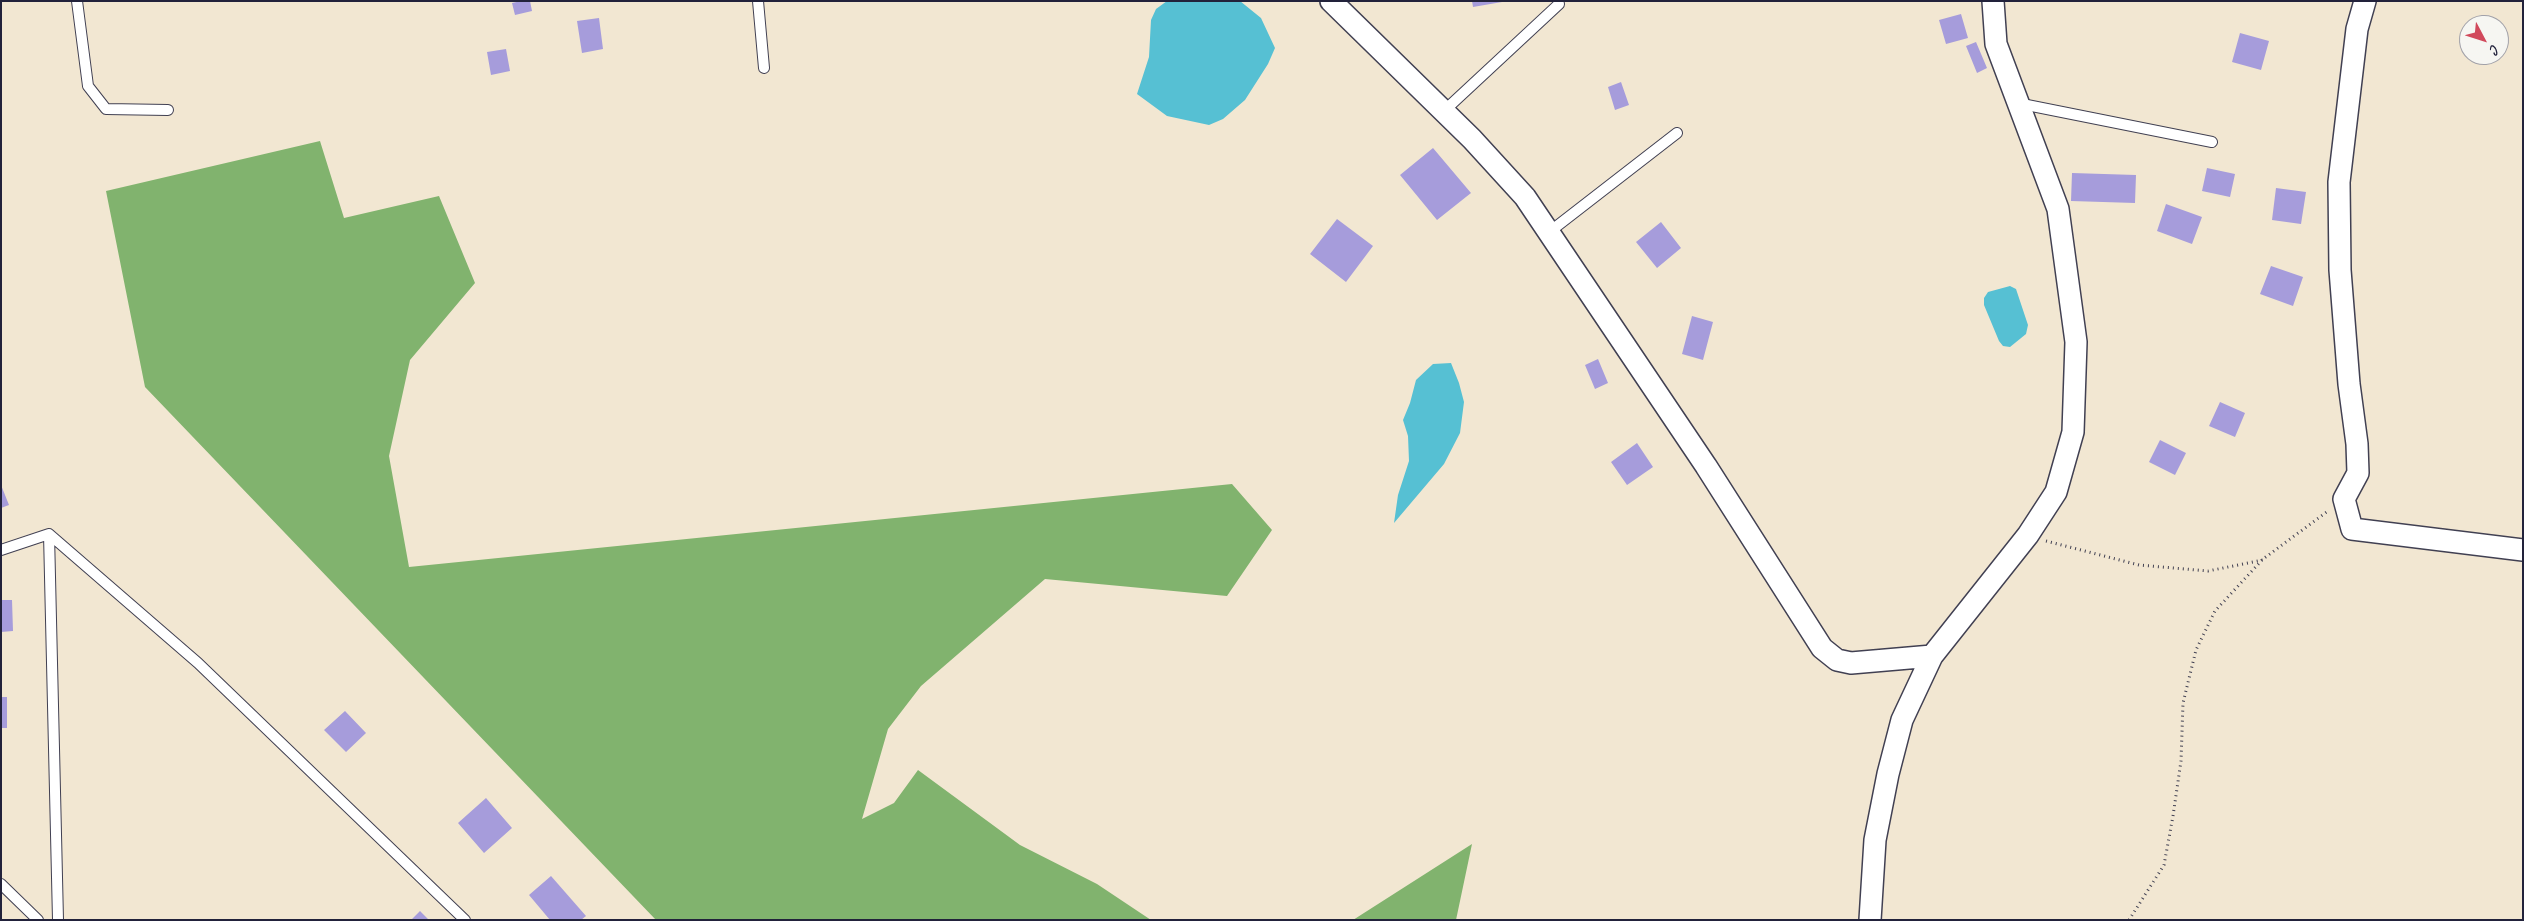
<!DOCTYPE html>
<meta charset="utf-8">
<style>
body{margin:0}
#map{position:relative;width:2524px;height:921px;overflow:hidden;background:#f2e7d2;font-family:Caveat,sans-serif}
canvas{display:block}
.frame{position:absolute;inset:0;border:2px solid #22223b;pointer-events:none}
.north{position:absolute;left:2459px;top:15px;width:50px;height:50px;box-sizing:border-box;background:#f6f6f2;border:1px solid #a1a1a9;border-radius:50%;rotate:130deg;font-size:14px;font-weight:700;line-height:20px;text-align:center;color:#22223b}
.north::after{content:'';display:block;margin:auto;width:18px;height:22px;background:#d1495b;clip-path:polygon(50% 0,100% 100%,50% 72%,0 100%)}
</style>
<div id="map">
<canvas width="2524" height="921"></canvas>
<div class="frame"></div>
<div class="north">С</div>
</div>
<script>
const g = document.querySelector('canvas').getContext('2d');
g.lineJoin = 'round';
function fillPath(path, color) { g.fillStyle = color; g.fill(path, 'evenodd'); }
const shape = rows => new Path2D(rows.map(r => 'M' + r).join(''));
function trace(path, color, width, dash) { g.strokeStyle = color; g.lineWidth = width; g.lineCap = dash ? 'butt' : 'round'; g.setLineDash(dash || []); g.stroke(path); }
const forest = shape([
 [320,141,344,218,439,196,475,283,410,360,389,456,409,567,1232,484,1272,530,1227,596,1045,579,921,686,888,729,862,819,894,803,918,770,1020,845,1097,884,1151,920,656,920,145,387,106,191],
 [1472,844,1456,920,1353,920]
]);
const water = shape([
 [1240,1,1261,18,1275,48,1268,64,1245,100,1223,119,1209,125,1167,116,1137,94,1149,57,1151,20,1156,9,1167,1],
 [2010,286,2016,289,2028,325,2026,334,2010,347,2003,346,1999,341,1984,305,1984,298,1988,292],
 [1451,363,1459,383,1464,402,1460,433,1444,464,1394,523,1398,495,1409,461,1408,436,1403,420,1410,403,1416,380,1433,364]
]);
const building = shape([
 [521,1,530,1,532,11,515,15,512,3],
 [1472,1,1502,1,1502,2,1473,7],
 [1961,14,1968,38,1946,44,1939,20],
 [599,18,603,49,582,53,577,21],
 [2240,33,2269,41,2261,70,2232,62],
 [1976,42,1987,68,1977,73,1966,46],
 [506,49,510,71,491,75,487,52],
 [1621,82,1629,105,1615,110,1608,87],
 [1433,148,1471,193,1437,220,1400,175],
 [2207,168,2235,174,2230,197,2202,191],
 [2072,173,2136,175,2135,203,2071,201],
 [2276,188,2306,192,2301,224,2272,220],
 [2166,204,2202,217,2192,244,2157,231],
 [1337,219,1373,246,1346,282,1310,254],
 [1661,222,1681,248,1657,268,1636,242],
 [2271,266,2303,277,2293,306,2260,294],
 [1692,316,1713,322,1703,360,1682,354],
 [1598,359,1608,383,1595,389,1585,365],
 [2220,402,2245,413,2235,437,2209,426],
 [2160,440,2186,453,2175,475,2149,462],
 [1637,443,1653,467,1627,485,1611,462],
 [1,485,9,505,1,508],
 [1,600,12,600,13,631,1,632],
 [1,697,7,697,7,728,1,728],
 [345,711,366,733,346,752,324,730],
 [486,798,512,828,484,853,458,823],
 [551,876,586,916,581,920,550,920,529,895],
 [420,911,429,920,411,920]
]);
const path = shape([
 [2046,541,2139,565,2208,571,2263,560],
 [2129,920,2164,865,2173,816,2181,761,2183,703,2196,650,2215,611,2263,559,2328,511]
]);
const service = shape([
 [77,1,88,86,106,109,168,110],
 [758,1,764,68],
 [2017,103,2212,142],
 [1444,111,1559,4],
 [1548,233,1677,133],
 [49,534,198,663,465,920],
 [49,534,58,920],
 [1,550,49,534],
 [1,884,38,920]
]);
const minor = shape([
 [1331,1,1472,139,1525,197,1706,466,1822,648,1837,660,1851,663,1932,656],
 [2365,1,2357,29,2339,182,2340,270,2349,384,2357,444,2358,473,2344,499,2352,529,2523,550],
 [1870,920,1875,840,1888,774,1902,720,1932,656,2028,535,2056,492,2073,432,2076,342,2058,209,1996,44,1993,1]
]);
fillPath(forest, '#81b36e');
fillPath(water, '#56c0d3');
fillPath(building, '#a69cdb');
trace(service, '#414052', 12);
trace(minor, '#414052', 24);
trace(path, '#414052', 3, [1, 4]);
trace(service, '#fff', 10);
trace(minor, '#fff', 21);
</script>
